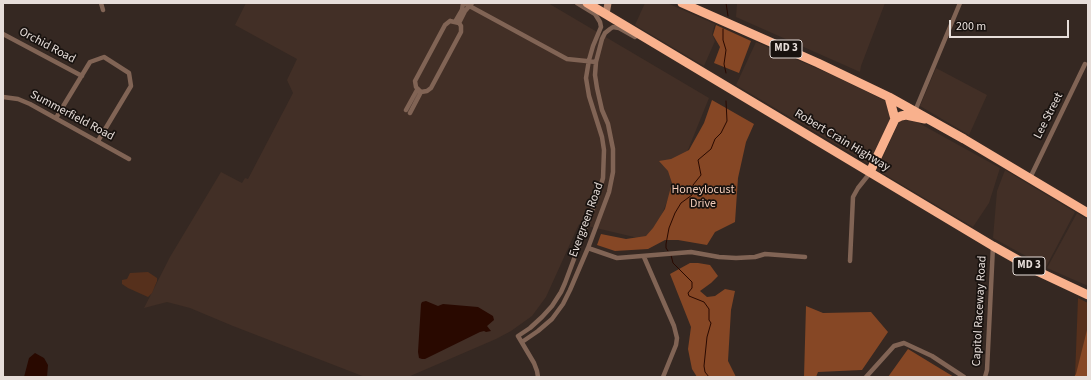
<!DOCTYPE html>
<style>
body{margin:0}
#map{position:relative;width:1091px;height:380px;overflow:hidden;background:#352822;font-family:"Source Sans 3",sans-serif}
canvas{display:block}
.frame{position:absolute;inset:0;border:4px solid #e7deda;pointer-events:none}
.scale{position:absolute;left:949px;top:20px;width:120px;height:18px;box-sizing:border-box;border:2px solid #e7deda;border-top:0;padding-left:5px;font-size:12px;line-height:14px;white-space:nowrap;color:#e7deda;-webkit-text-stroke:3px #18120f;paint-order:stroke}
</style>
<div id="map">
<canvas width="1091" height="380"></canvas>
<div class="frame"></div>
<div class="scale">200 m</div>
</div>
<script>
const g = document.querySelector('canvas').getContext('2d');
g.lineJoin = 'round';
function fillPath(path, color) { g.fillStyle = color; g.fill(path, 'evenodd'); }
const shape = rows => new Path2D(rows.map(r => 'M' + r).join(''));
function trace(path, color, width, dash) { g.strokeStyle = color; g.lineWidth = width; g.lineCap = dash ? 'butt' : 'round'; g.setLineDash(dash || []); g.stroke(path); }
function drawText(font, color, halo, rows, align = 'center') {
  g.font = font + ' "Source Sans 3",sans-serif'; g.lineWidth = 3.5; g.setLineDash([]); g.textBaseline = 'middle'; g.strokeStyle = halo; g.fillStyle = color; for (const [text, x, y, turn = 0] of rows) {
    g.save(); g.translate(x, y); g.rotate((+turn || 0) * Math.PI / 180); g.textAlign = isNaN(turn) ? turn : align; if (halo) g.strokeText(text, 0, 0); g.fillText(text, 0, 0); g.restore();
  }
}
const built = shape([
 [246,3,548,3,709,98,651,241,579,224,546,297,532,316,511,331,496,339,408,377,365,377,233,326,190,308,167,302,144,308,170,257,221,172,242,183,245,178,248,179,293,93,287,80,297,59,235,25],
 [645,3,667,3,715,24,712,34,715,41,704,66,635,25],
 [737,3,885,3,861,66,860,72,736,17],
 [756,42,830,74,888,102,893,114,870,162,867,163,736,85],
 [936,68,987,95,969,135,920,106],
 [905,117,917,122,1000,168,989,203,973,227,879,171,878,167,899,122],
 [1005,170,1075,212,1046,267,993,238,997,191],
 [1077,213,1088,220,1088,286,1047,268]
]);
const green = shape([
 [148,272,157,278,157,281,152,293,148,297,128,288,122,284,122,280,127,279,130,273],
 [1078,298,1088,303,1088,377,1075,377]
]);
const forest = shape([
 [716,25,751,41,739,73,714,63,720,47,713,35],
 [712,100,754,124,746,142,738,178,735,222,715,232,707,245,678,240,665,240,648,249,615,251,597,245,601,234,626,239,646,236,653,228,665,209,672,183,668,171,659,161,671,159,689,150,704,123],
 [690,263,698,263,710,265,718,276,711,283,700,291,707,297,715,296,725,289,735,291,731,310,728,361,736,377,697,377,692,369,688,349,691,327,670,274],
 [806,306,823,313,871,312,888,332,862,370,818,372,816,377,804,377],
 [1088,326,1088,377,1074,377,1076,374],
 [908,349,954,377,888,377]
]);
const water = shape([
 [426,301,438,306,443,304,478,307,493,316,494,320,487,326,491,331,486,332,484,331,480,332,425,359,422,359,419,358,418,352,421,304,422,302],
 [35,353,44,358,48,365,47,377,24,377,29,358]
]);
const stream = shape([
 [726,3,728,16],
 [723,29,723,40,726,50,724,64,726,73],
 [668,251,666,248,666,244,669,228,675,213,681,203,692,195,693,185,701,175,698,160,711,149,715,139,721,133,727,121,726,101],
 [671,255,673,263,692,282,692,288,688,293,689,296,704,302,709,309,709,320,711,323,707,337,704,366,705,372,709,377]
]);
const street = shape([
 [101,3,103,10],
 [464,3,567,59,596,62],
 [450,21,459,23,461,26,461,32,431,88,427,91,421,92,416,87,415,81,445,25,450,21],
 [455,22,462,10,463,3],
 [459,23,465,11,472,3],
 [3,34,82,76],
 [3,97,18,99,30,104,129,159],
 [406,110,417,90],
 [915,111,960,3],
 [410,113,421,92],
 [56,118,90,62,104,57,129,73,131,86,98,141],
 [1030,178,1085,64],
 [588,248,617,258,691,252,719,257,736,258,755,257,765,254,805,257],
 [644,257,674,326,677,338,676,345,663,377],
 [850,261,853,197,858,188,870,173],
 [522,342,538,331,552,319,563,304,570,290,588,248,609,192,613,172,613,149,608,124,602,110,597,88,595,75,596,62,602,39,605,33,610,29,613,27,619,28,635,37],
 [538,377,537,371,534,363,518,336,530,328,542,317,552,306,561,292,565,283,598,195,603,178,604,150,602,137,589,96,586,78,589,60,593,46,601,27,600,22,595,14,577,3],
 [866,377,894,346,904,343,932,356,964,377],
 [985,377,987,370,993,246]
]);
const secondary = shape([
 [606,14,608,3]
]);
const highway = shape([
 [587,3,993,246,1039,272,1088,295],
 [682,3,818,63,889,97,964,139,1088,213],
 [895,119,901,116,906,115,925,119],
 [870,172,895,119,889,97]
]);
const shields = [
 [786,49,32],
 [1029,266,32]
];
const shieldNames = [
 ["MD 3",786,49],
 ["MD 3",1029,266]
];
const streetNames = [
 ["Orchid Road",47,46,28],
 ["Summerfield Road",72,116,28],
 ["Lee Street",1049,116,-63],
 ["Robert Crain Highway",842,141,31],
 ["Evergreen Road",587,220,-70],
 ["Capitol Raceway Road",980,311,-87]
];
const parkNames = [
 ["Honeylocust",703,190],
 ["Drive",703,204]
];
fillPath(built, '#422f26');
fillPath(green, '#56301c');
fillPath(forest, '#864725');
fillPath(water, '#290900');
trace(stream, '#290900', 1);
trace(street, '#816455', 4.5);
trace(secondary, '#b2836c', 7);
trace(highway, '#f9b18d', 9);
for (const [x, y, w] of shields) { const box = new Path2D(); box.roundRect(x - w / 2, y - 9, w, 18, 3); g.fillStyle = '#18120f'; g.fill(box); trace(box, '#e7deda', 1); }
drawText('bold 11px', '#e7deda', null, shieldNames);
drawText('12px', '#e7deda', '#18120f', streetNames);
drawText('12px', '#f3ccb9', '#18120f', parkNames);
</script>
